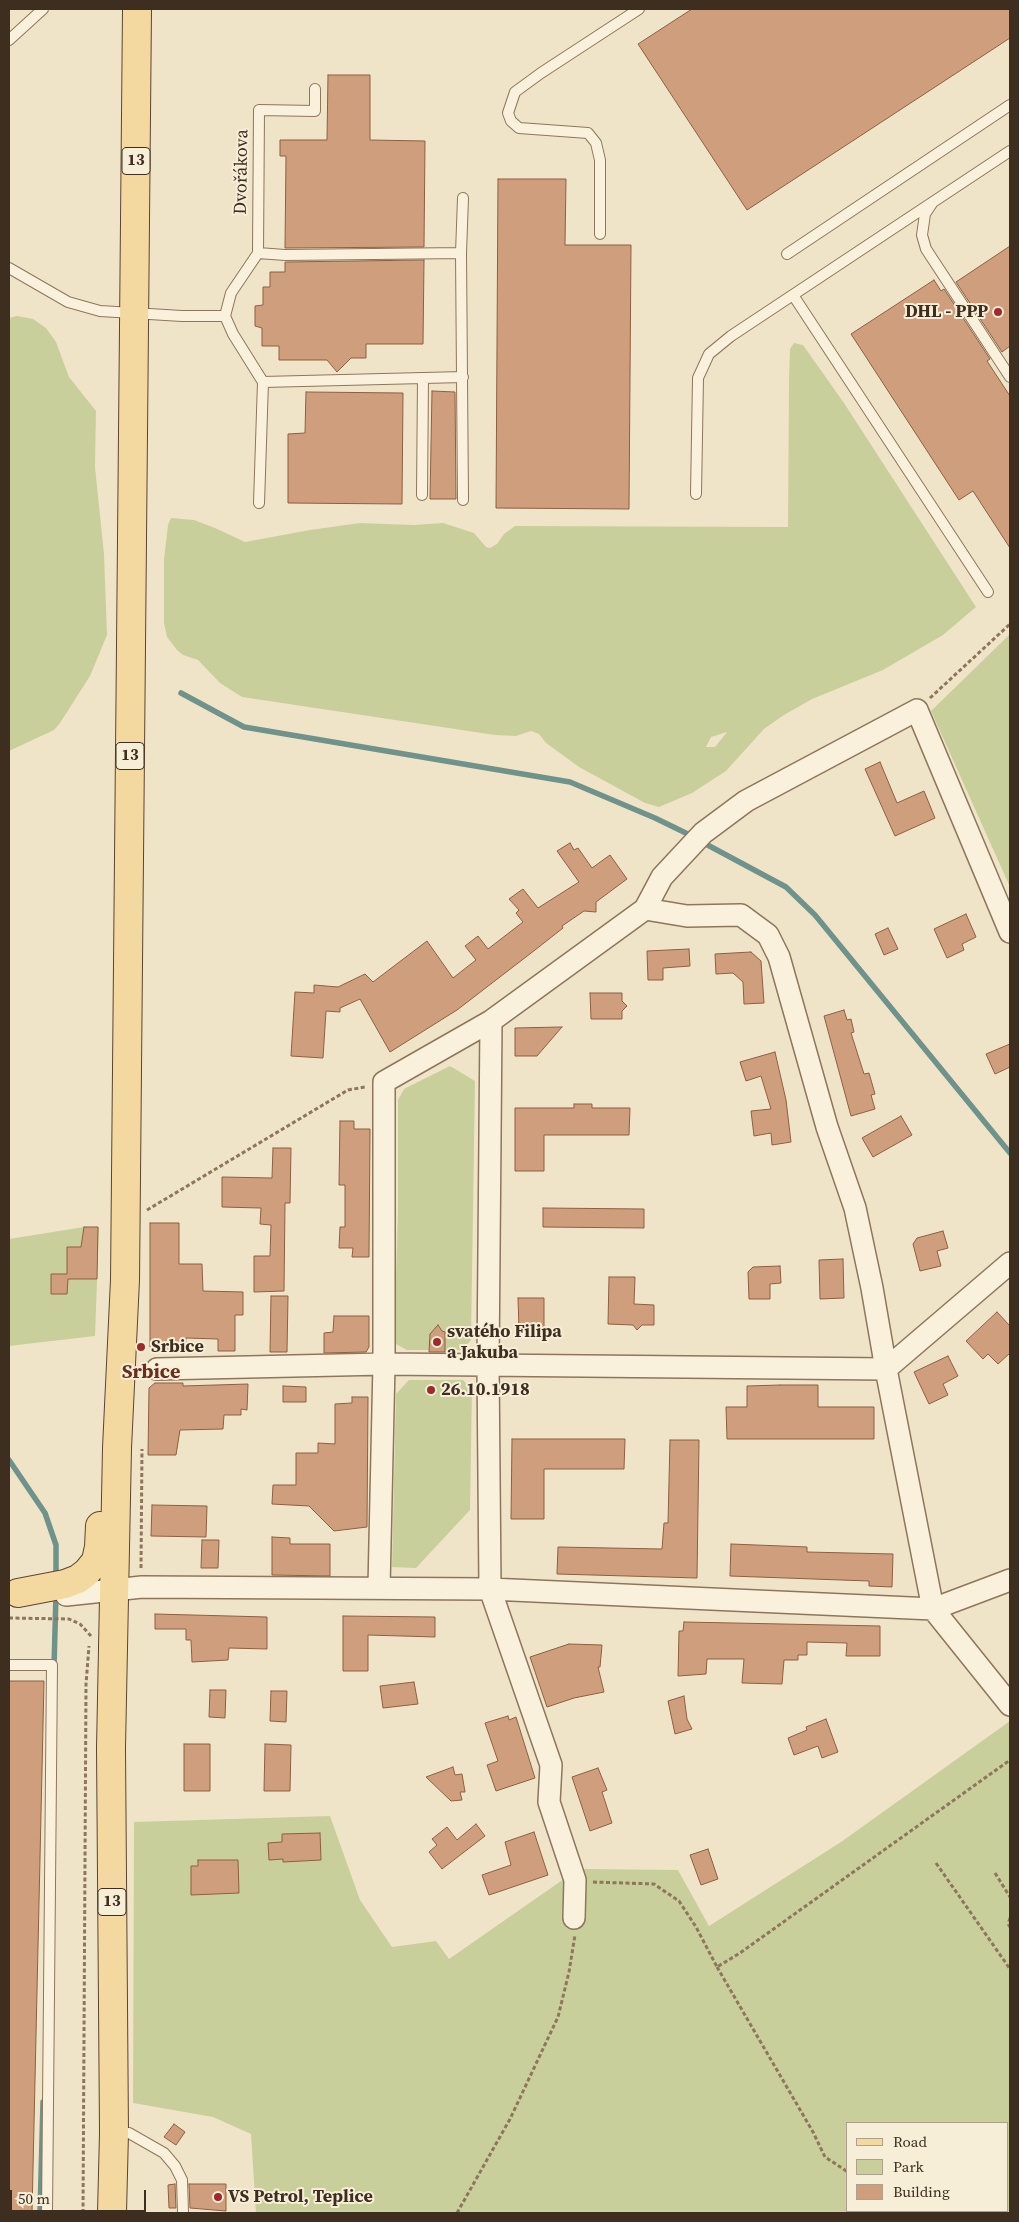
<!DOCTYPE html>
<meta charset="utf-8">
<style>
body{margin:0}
#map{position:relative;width:1019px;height:2222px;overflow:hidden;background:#f0e4c8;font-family:"Source Serif 4",serif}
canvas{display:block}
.frame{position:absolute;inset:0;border:10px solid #3d2e20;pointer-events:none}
.legend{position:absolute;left:846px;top:2122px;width:162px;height:90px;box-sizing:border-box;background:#f7eed8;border:1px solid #ada18e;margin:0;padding:6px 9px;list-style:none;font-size:15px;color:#3d2e20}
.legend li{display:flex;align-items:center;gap:10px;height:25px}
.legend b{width:25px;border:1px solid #ada18e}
.scale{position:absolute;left:10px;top:2190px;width:136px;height:22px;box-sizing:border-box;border:2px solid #3d2e20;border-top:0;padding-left:6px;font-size:15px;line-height:18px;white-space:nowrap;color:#3d2e20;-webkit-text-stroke:4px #f7eed8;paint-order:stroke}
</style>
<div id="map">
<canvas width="1019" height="2222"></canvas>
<div class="frame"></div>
<ul class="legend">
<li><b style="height:6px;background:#f3d9a0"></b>Road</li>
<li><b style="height:14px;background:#c9cf9b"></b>Park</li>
<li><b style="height:14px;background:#cf9f7d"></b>Building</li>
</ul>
<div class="scale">50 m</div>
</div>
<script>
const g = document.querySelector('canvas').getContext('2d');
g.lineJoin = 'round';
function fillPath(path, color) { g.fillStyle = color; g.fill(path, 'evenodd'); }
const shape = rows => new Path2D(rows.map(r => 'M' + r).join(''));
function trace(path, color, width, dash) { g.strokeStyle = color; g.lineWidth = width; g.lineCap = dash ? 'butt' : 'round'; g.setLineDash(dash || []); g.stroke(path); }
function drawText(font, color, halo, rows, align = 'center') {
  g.font = font + ' "Source Serif 4",serif'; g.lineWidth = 4; g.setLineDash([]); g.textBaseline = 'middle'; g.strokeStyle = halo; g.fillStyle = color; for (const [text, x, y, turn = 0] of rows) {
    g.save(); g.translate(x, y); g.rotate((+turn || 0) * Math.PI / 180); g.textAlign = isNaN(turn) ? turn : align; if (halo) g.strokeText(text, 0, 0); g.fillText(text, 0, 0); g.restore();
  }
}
const green = shape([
 [17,316,33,319,46,328,56,342,69,377,96,411,95,467,104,554,107,635,90,676,60,723,54,730,9,751,9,318],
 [794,343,803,345,844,403,976,607,943,635,883,670,812,699,784,715,764,729,726,771,692,793,659,807,645,803,579,767,546,743,539,734,531,731,516,736,495,735,242,697,220,683,198,660,183,655,177,650,167,637,164,623,164,559,168,525,171,518,194,520,215,528,245,542,310,530,360,523,414,525,443,523,474,533,486,547,490,548,497,544,504,534,515,526,788,527,789,380,790,349],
 [727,732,715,747,706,747,711,737],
 [1010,634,1010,887,931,711],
 [450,1066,475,1081,471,1340,462,1350,407,1350,394,1343,398,1211,398,1100,404,1089],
 [84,1227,99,1227,95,1336,9,1346,9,1239],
 [409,1380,463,1380,472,1390,470,1510,416,1568,392,1567,396,1394],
 [1010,1721,1010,2213,256,2213,251,2134,213,2117,133,2103,134,1822,330,1816,360,1900,392,1947,436,1941,449,1959,561,1881,585,1869,678,1870,709,1926,841,1842],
 [848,2123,1008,2123,1008,2211,848,2211]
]);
const stream = shape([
 [181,693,244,727,570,782,655,818,694,837],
 [702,842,786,887,815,915,1010,1153],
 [9,1460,45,1513,56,1545,56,1577],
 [54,1667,56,1594],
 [40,2213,43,2102]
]);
const building = shape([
 [692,9,1010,9,1010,38,747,210,638,44,692,9],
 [328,75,370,75,370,140,425,141,424,247,285,248,286,156,280,156,280,140,327,140,328,75],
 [498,179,566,179,565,245,631,245,629,509,496,508,498,179],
 [1010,246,1010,346,1002,352,956,282,1010,246],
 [424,260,423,344,366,344,366,358,351,358,337,372,327,360,279,360,279,346,262,346,262,328,255,326,255,306,263,305,263,287,270,287,270,272,285,272,285,262,424,260],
 [934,280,941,291,944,289,990,359,987,361,1010,396,1010,548,973,491,959,500,851,334,934,280],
 [432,391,455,392,456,499,430,499,432,391],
 [306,392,403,393,402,504,288,503,288,434,305,433,306,392],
 [880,762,897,803,924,791,935,818,895,836,865,769,880,762],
 [570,843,574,850,578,848,592,868,610,855,627,879,596,902,596,912,584,911,562,926,563,928,535,950,457,1010,390,1052,360,999,340,1008,340,1012,326,1011,323,1058,291,1056,295,992,314,993,314,985,338,987,365,974,373,982,427,941,453,978,476,960,465,946,478,936,488,949,523,922,516,913,519,910,509,899,523,889,538,908,579,882,557,851,570,843],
 [966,914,976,937,962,944,964,950,947,958,934,929,966,914],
 [888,928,898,949,884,955,875,934,888,928],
 [689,949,690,966,663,968,663,980,648,980,647,951,689,949],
 [751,952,761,961,764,1003,744,1004,743,982,733,973,716,974,715,954,751,952],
 [590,993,622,993,622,1001,627,1006,622,1011,622,1019,591,1019,590,993],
 [844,1010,847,1020,851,1019,854,1032,851,1033,864,1074,869,1073,875,1094,871,1095,875,1109,851,1116,824,1016,844,1010],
 [562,1027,537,1056,515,1056,515,1028,562,1027],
 [1010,1044,1010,1067,995,1074,986,1054,1010,1044],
 [775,1052,786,1100,791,1142,772,1145,771,1133,754,1136,751,1111,771,1109,761,1076,746,1081,740,1062,775,1052],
 [574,1104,592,1104,592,1108,630,1108,629,1135,544,1135,544,1171,515,1171,515,1108,574,1108,574,1104],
 [901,1116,912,1135,873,1157,862,1138,901,1116],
 [340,1121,354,1121,354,1129,370,1129,369,1257,352,1257,353,1248,339,1248,340,1227,345,1227,345,1185,339,1185,340,1121],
 [273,1148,291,1148,290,1203,285,1203,284,1291,254,1292,254,1256,270,1256,271,1225,260,1224,261,1208,222,1207,222,1177,272,1178,273,1148],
 [543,1208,644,1209,644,1228,543,1227,543,1208],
 [150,1223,179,1223,179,1264,202,1264,203,1291,243,1292,243,1315,235,1315,235,1351,218,1351,218,1339,186,1338,185,1351,155,1351,150,1347,150,1223],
 [84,1227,98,1227,97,1279,68,1279,67,1294,51,1294,51,1274,67,1274,67,1247,81,1247,84,1227],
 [943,1231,948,1248,937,1251,941,1266,920,1271,913,1244,917,1238,943,1231],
 [843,1259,844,1298,820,1299,819,1260,843,1259],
 [780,1266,781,1283,770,1284,770,1299,749,1299,748,1272,753,1267,780,1266],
 [609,1277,635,1277,634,1304,654,1305,654,1325,642,1325,637,1330,633,1325,608,1324,609,1277],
 [271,1296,288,1296,287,1352,270,1352,271,1296],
 [518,1298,544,1298,544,1328,519,1329,518,1298],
 [997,1312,1010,1326,1010,1353,998,1364,988,1354,983,1359,966,1341,997,1312],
 [334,1316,369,1316,369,1347,366,1352,324,1353,324,1333,333,1332,334,1316],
 [438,1325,442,1331,445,1332,445,1352,429,1352,430,1334,438,1325],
 [948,1356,958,1376,943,1384,948,1395,929,1404,914,1372,948,1356],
 [155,1383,183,1383,183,1386,248,1384,247,1410,241,1409,241,1415,224,1415,223,1429,180,1430,176,1455,148,1455,149,1388,155,1383],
 [780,1385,818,1385,818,1407,874,1407,874,1439,727,1439,726,1407,747,1407,747,1386,780,1385],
 [283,1386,306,1387,306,1402,283,1402,283,1386],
 [352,1397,368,1397,367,1527,334,1531,309,1506,272,1504,273,1485,296,1485,296,1453,318,1453,318,1443,335,1444,335,1404,352,1403,352,1397],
 [512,1439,625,1439,624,1469,544,1469,544,1519,511,1519,512,1439],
 [670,1440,699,1440,697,1578,557,1574,558,1547,662,1549,664,1523,668,1523,670,1440],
 [152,1505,207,1506,206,1537,151,1536,152,1505],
 [272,1537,290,1538,290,1544,330,1544,330,1576,272,1575,272,1537],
 [202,1540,219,1540,218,1568,201,1568,202,1540],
 [731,1544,807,1547,807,1552,893,1554,892,1587,869,1586,869,1581,730,1576,731,1544],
 [155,1614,267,1617,267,1649,229,1648,228,1660,192,1662,191,1640,186,1640,186,1629,155,1629,155,1614],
 [343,1616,435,1617,435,1637,368,1635,368,1671,343,1671,343,1616],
 [684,1622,880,1626,880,1656,846,1656,847,1643,807,1642,807,1655,798,1655,798,1660,784,1660,782,1684,742,1683,744,1659,707,1659,706,1674,678,1676,679,1631,683,1631,684,1622],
 [569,1644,602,1645,600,1667,598,1667,604,1692,574,1698,547,1707,530,1657,569,1644],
 [9,1681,44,1681,32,2213,9,2213,9,1681],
 [414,1682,418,1704,383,1708,380,1686,414,1682],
 [210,1690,226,1690,225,1718,209,1717,210,1690],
 [271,1691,287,1691,286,1722,270,1721,271,1691],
 [684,1696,687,1719,692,1729,675,1734,668,1701,684,1696],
 [508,1716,509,1720,516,1717,535,1778,496,1791,487,1765,498,1761,485,1723,508,1716],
 [826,1719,838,1752,822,1758,818,1746,794,1755,788,1738,807,1730,806,1727,826,1719],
 [184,1744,210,1744,210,1791,184,1791,184,1744],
 [265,1744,291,1745,290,1791,264,1791,265,1744],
 [453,1767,455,1775,462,1774,465,1792,460,1792,462,1800,451,1801,426,1777,453,1767],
 [598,1768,607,1790,602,1792,612,1823,590,1831,572,1777,598,1768],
 [476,1824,485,1836,442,1869,429,1852,437,1845,432,1839,447,1827,457,1840,476,1824],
 [534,1832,548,1875,489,1895,482,1875,511,1865,505,1842,534,1832],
 [320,1833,321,1860,283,1862,283,1859,269,1860,268,1843,282,1842,282,1834,320,1833],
 [708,1849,718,1879,701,1885,690,1855,708,1849],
 [198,1860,238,1860,239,1893,191,1895,191,1866,198,1866,198,1860],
 [174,2124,185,2132,176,2145,164,2137,174,2124],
 [175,2184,176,2208,169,2208,168,2185,175,2184],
 [189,2184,226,2184,226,2211,190,2208,189,2184]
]);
const path = shape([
 [930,698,1010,624],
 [147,1210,348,1090,365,1087],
 [141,1568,142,1449],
 [9,1618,69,1619,80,1624,91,1636],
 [936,1863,1010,1969],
 [995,1873,1010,1897],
 [593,1882,654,1884,679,1901,696,1927,717,1967,740,1953,1010,1760],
 [1010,1918,1008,1924,1010,1927],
 [717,1967,813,2132,825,2157,848,2172],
 [882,2211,884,2213],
 [83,2213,86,1684,89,1646],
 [457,2213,510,2119,558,2017,569,1972,575,1935]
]);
const lane = shape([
 [9,40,43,9],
 [1010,151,933,202,925,214,922,235,926,249,1010,377],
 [600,234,600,160,596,143,588,133,519,128,511,121,508,113,515,92,541,73,639,9],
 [258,253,285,255,461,253],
 [787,254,1010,105],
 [9,268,68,302,100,311,182,316,225,316],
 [793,295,988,592],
 [263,382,463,377],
 [696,494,698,378,709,354,731,336,933,202],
 [422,495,423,378],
 [463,500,461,253,463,198],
 [259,503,263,382,233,334,225,316,231,293,258,253,259,110,315,111,315,89],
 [9,1665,52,1665,47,2213],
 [114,2133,129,2133,164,2153,175,2166,182,2180,183,2213]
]);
const street = shape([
 [645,909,662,877,703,833,746,801,917,710,1010,932],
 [491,1021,645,909,687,916,741,915,768,935,779,957,827,1127,855,1208,872,1288,886,1369,1010,1263],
 [157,1369,384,1364,886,1369,933,1609,1010,1705],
 [379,1587,384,1364,384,1082,491,1021,488,1364,490,1589,551,1765,549,1802,575,1880,574,1918],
 [66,1595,142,1587,490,1589,933,1609,1010,1580]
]);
const primary = shape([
 [18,1593,65,1584,78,1579,87,1572,96,1561,99,1547,100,1526],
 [112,2213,114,2133,111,1748,117,1448,125,1280,137,9]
]);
const markers = [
 [998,312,5,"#9e2a2b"],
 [437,1342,5,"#9e2a2b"],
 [141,1347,5,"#9e2a2b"],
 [431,1390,5,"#9e2a2b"],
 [218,2197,5,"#9e2a2b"]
];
const shields = [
 [136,161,28],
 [130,756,28],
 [112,1902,28]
];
const shieldNames = [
 ["13",136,161],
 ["13",130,756],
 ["13",112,1902]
];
const streetNames = [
 ["Dvořákova",242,172,-89]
];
const poiNames = [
 ["DHL - PPP",988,312,"right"],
 ["svatého Filipa",447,1332],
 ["a Jakuba",447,1353],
 ["Srbice",151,1347],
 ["26.10.1918",441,1390],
 ["VS Petrol, Teplice",228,2197]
];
const quarterNames = [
 ["Srbice",151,1373]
];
fillPath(green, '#c9cf9b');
trace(stream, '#6f938a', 5.5);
fillPath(building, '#cf9f7d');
trace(building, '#8d5f41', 1);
trace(lane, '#8d765c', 12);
trace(street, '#8d765c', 24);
trace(primary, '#5b4430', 30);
trace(path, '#8d765c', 3, [4, 2.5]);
trace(lane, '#faf1dc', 10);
trace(street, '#faf1dc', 21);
trace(primary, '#f3d9a0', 28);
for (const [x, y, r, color] of markers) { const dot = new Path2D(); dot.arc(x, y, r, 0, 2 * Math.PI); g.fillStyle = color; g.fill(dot); trace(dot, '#f7eed8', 2); }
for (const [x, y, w] of shields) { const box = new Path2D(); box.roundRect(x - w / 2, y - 13.5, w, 27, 4); g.fillStyle = '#f7eed8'; g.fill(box); trace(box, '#3d2e20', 1); }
drawText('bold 16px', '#3d2e20', null, shieldNames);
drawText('18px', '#3d2e20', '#f7eed8', streetNames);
drawText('bold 18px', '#3d2e20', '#f7eed8', poiNames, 'left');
drawText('bold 20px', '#6b2e1e', '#f7eed8', quarterNames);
</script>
